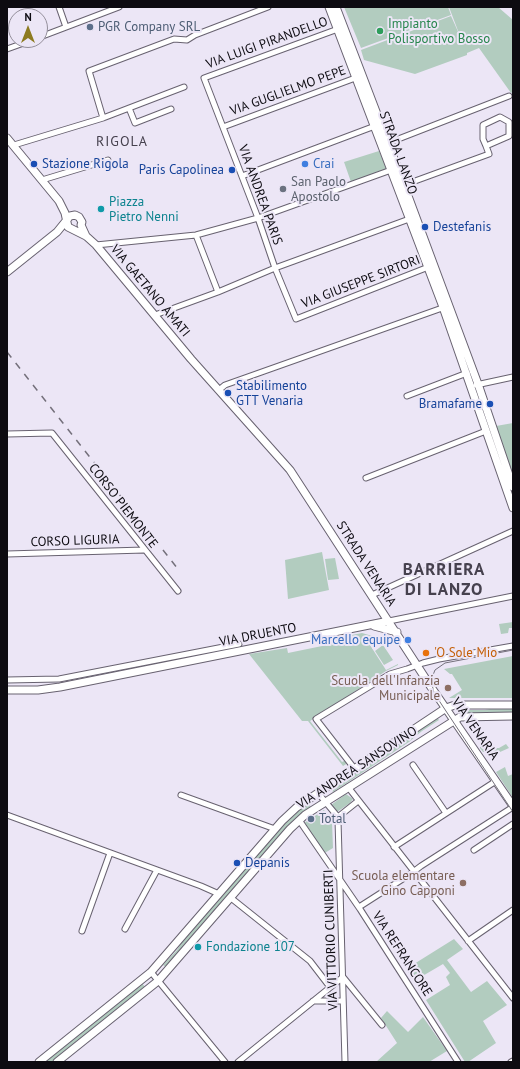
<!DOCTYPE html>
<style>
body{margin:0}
#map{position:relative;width:520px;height:1069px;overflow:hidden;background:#ece6f6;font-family:"PT Sans",sans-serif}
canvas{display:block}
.frame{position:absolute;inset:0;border:8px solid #0d0b11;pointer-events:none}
.north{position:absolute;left:8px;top:8px;width:40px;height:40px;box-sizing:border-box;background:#ece6f6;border:1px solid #938e9a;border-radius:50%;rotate:0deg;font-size:11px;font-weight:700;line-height:16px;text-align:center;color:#0d0b11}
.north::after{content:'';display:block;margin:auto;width:14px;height:18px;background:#8d7b20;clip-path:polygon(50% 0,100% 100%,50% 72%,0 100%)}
</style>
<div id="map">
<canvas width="520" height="1069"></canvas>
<div class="frame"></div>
<div class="north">N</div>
</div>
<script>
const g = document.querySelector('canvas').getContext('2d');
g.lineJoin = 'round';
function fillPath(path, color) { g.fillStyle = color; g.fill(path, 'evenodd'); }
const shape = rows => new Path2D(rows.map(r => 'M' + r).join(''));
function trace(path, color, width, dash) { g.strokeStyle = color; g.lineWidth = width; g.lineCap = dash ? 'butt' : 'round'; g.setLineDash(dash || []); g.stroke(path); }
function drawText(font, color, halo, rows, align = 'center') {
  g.font = font + ' "PT Sans",sans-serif'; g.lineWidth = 4; g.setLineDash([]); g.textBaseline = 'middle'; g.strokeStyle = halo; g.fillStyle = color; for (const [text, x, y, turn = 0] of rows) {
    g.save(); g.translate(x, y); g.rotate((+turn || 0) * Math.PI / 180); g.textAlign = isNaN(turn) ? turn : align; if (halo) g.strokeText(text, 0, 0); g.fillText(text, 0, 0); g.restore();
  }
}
const green = shape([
 [344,7,448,7,451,15,361,48],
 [449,7,498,7,513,20,513,92,511,93,479,48,467,53,467,55,415,74,364,60,361,50,451,16,460,36],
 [379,151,387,169,351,182,344,162],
 [513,423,513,486,496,426],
 [322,552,329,590,288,599,285,560],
 [335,558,339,579,328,580,325,559],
 [513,622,513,628,509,628,508,633,501,634,499,624],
 [362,633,383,639,368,642,386,670,398,664,398,665,386,671,310,721,342,762,346,760,348,763,343,766,308,721,302,721,249,654,287,648,288,653,327,645,326,640],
 [383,645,393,660,384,665,375,651],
 [513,656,513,698,449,698,462,690,452,674,450,674,444,669],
 [500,707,513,707,513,713,458,713,456,710,485,710],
 [437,717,439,720,422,731,409,742,333,792,330,787],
 [506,744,509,748,500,752,483,752,480,748,480,747,486,747,486,748,499,748],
 [505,767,508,776,513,774,513,798,496,772],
 [346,794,353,799,350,803,337,812,331,805],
 [308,802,311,807,297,817,292,822,166,967,163,965,177,950,184,938,289,816],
 [324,810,332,822,333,848,323,854,304,823],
 [454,939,463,949,447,960,471,992,487,981,507,1005,483,1021,496,1043,468,1062,465,1062,426,1000,450,985,446,977,450,973,443,964,414,981,406,969],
 [142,983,145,987,52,1062,43,1062],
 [387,1011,408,1032,423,1017,447,1051,429,1062,376,1062,397,1043,381,1018]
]);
const street = shape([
 [59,7,66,27],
 [338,29,204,78,258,218,275,268,296,319,431,266],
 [40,37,119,7],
 [7,49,32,40],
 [129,108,135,123,171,109],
 [103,118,89,71,174,39,187,40,195,35,268,7],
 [223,127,358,77],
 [388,143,509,96],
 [14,145,103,118,184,87],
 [242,176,375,126],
 [42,180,108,160],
 [404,185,489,154,486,146,483,139,483,125,500,117,509,122,509,136,486,146],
 [196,235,218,292],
 [96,245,196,235,258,218,394,169],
 [155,315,218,292,275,268,412,218],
 [476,385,513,377],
 [219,390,225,385,445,307],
 [407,396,467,373],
 [7,434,52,433,178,591],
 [366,478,486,431],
 [7,554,144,550],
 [372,595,513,531],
 [389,621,513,596],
 [7,680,59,679,239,644],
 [413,765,446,813],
 [354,768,316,719,390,674,407,669,423,663,439,659,513,646],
 [348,787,513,998],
 [318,793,338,817,338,820,345,1062],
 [181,795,275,829],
 [7,815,201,886,219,894],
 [338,817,358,801],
 [299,820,360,909,458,1062],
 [394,847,496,781],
 [474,850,513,824],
 [231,898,310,961,330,987],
 [359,907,409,875,421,866,513,807],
 [125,929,157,870],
 [82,931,110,853],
 [468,941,513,910],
 [151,972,225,1062],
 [313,1001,343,1001],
 [238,1062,343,977,382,1025],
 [511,1062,513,1061]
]);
const secondary = shape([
 [329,7,443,307,513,508],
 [336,7,398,169,478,384,513,487],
 [7,138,59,201,65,213,68,227,86,236,96,245,191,359,290,470,431,687,513,806],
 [7,272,57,232,70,216,75,215,79,217,82,222,81,225,86,236],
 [374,626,397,632],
 [7,690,38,690,60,687,389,621],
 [39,1062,151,972,282,821,297,807,446,708,455,705,513,705],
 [57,1062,158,981,290,829,305,815,460,717,513,716]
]);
const tram = shape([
 [513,650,445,663,435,670,431,680,434,693,513,812]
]);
const rail = shape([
 [7,352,178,569]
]);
const markers = [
 [90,27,4,"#5c6f8a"],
 [380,31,4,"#2e9e5b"],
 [34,164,4,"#1a4fb4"],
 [305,164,4,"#3f7fe0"],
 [232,170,4,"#1a4fb4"],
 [283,189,4,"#6b7280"],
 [101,209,4,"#0f9aa8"],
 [425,227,4,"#1a4fb4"],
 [228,393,4,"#1a4fb4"],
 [490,404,4,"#1a4fb4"],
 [408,640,4,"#3f7fe0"],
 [426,653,4,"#e8710a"],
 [448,688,4,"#8d6e63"],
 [311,819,4,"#5c6f8a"],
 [237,863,4,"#1a4fb4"],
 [463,883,4,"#8d6e63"],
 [198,947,4,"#0f9aa8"]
];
const leisureNames = [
 ["Impianto",388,24],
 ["Polisportivo Bosso",388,39]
];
const serviceNames = [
 ["PGR Company SRL",98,27],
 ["Total",319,819]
];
const streetNames = [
 ["VIA LUIGI PIRANDELLO",267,43,-20],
 ["VIA GUGLIELMO PEPE",288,91,-20],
 ["STRADA LANZO",398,153,70],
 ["VIA ANDREA PARIS",260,195,70],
 ["VIA GIUSEPPE SIRTORI",361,282,-21],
 ["VIA GAETANO AMATI",150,291,50],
 ["CORSO PIEMONTE",123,506,52],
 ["CORSO LIGURIA",75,541,-2],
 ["STRADA VENARIA",366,564,57],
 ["VIA DRUENTO",258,635,-11],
 ["VIA VENARIA",475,729,55],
 ["VIA ANDREA SANSOVINO",357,768,-33],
 ["VIA VITTORIO CUNIBERTI",331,940,-92],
 ["VIA REFRANCORE",402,954,57]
];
const transitNames = [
 ["Stazione Rigola",42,164],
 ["Paris Capolinea",224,170,"right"],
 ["Destefanis",433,227],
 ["Stabilimento",236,386],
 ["GTT Venaria",236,401],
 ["Bramafame",482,404,"right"],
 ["Depanis",245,863]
];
const shopNames = [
 ["Crai",313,164],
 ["Marcello equipe",400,640,"right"]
];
const worshipNames = [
 ["San Paolo",291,182],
 ["Apostolo",291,197]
];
const cultureNames = [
 ["Piazza",109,202],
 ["Pietro Nenni",109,217],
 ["Fondazione 107",206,947]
];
const foodNames = [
 ["'O Sole Mio",434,653]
];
const educationNames = [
 ["Scuola dell'Infanzia",440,681],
 ["Municipale",440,696],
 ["Scuola elementare",455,876],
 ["Gino Capponi",455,891]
];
const neighbourhoodNames = [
 ["RIGOLA",122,142]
];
const districtNames = [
 ["BARRIERA",444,570],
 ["DI LANZO",444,590]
];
fillPath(green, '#b2ccbf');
trace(street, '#686270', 7);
trace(secondary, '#686270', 9);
trace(street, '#fff', 5);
trace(secondary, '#fff', 7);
trace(tram, '#74707b', 1);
trace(rail, '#74707b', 1.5, [7, 7]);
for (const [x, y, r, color] of markers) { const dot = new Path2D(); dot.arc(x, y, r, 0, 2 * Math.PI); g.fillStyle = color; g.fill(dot); trace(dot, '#ece6f6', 1.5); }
drawText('13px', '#27864d', '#ece6f6', leisureNames, 'left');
drawText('13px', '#4e5e75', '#ece6f6', serviceNames, 'left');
drawText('13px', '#0d0b11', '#ece6f6', streetNames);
drawText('13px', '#164399', '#ece6f6', transitNames, 'left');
drawText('13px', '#366cbe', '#ece6f6', shopNames, 'left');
drawText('13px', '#5b616d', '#ece6f6', worshipNames, 'left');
drawText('13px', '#0d838f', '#ece6f6', cultureNames, 'left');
drawText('13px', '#c56008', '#ece6f6', foodNames, 'left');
drawText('13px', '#785e54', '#ece6f6', educationNames, 'right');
g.letterSpacing = '1px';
drawText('14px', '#46414e', '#ece6f6', neighbourhoodNames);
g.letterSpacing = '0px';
g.letterSpacing = '1px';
drawText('bold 17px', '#46414e', '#ece6f6', districtNames);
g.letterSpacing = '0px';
</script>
